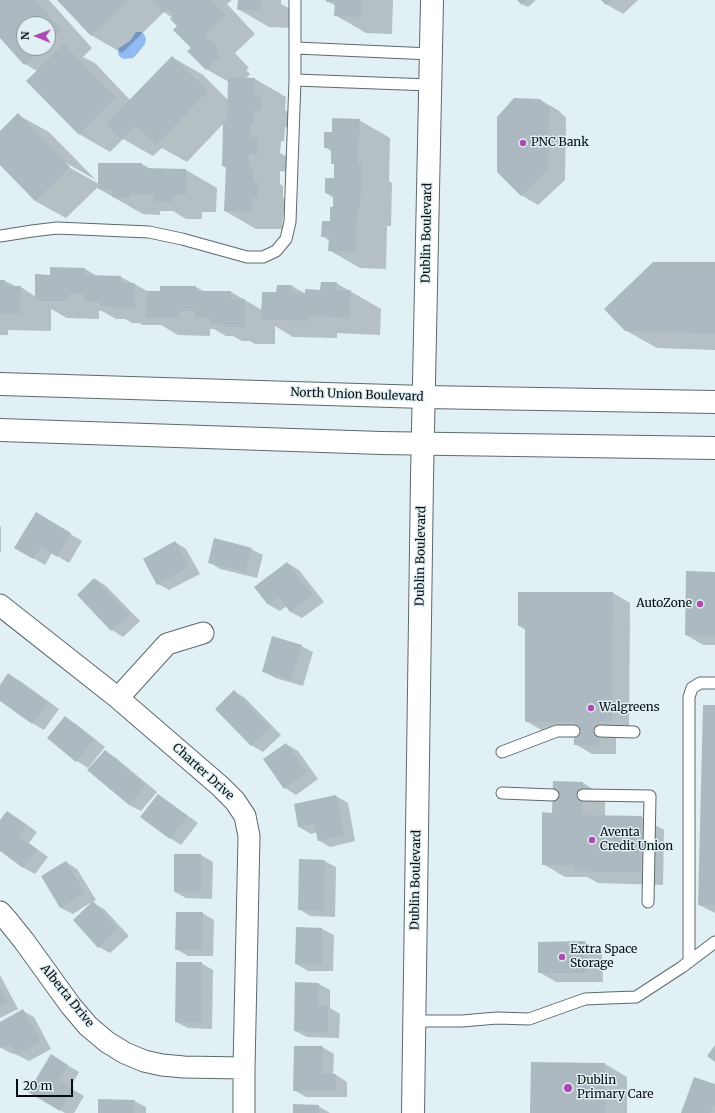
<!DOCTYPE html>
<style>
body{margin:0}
#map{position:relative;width:715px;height:1113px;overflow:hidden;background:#e1f0f4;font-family:Merriweather,serif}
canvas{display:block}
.north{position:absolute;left:16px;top:16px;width:40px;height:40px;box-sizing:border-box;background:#e1f0f4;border:1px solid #8a9598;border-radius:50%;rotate:271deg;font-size:11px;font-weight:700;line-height:16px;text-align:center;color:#080d0e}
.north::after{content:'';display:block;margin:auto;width:14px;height:18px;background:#ad4bb1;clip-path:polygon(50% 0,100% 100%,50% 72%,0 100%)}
.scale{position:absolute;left:16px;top:1079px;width:57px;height:18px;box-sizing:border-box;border:2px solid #080d0e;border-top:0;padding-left:5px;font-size:12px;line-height:14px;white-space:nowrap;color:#080d0e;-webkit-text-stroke:3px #e1f0f4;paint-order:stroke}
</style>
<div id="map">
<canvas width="715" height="1113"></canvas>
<div class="north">N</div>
<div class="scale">20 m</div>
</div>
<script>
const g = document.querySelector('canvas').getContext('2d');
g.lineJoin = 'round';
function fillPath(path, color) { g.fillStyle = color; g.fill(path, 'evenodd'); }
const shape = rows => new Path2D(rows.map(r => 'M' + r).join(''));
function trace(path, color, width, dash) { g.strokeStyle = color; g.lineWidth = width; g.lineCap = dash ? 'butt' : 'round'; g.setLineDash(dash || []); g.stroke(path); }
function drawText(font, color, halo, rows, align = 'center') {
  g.font = font + ' Merriweather,serif'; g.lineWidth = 3; g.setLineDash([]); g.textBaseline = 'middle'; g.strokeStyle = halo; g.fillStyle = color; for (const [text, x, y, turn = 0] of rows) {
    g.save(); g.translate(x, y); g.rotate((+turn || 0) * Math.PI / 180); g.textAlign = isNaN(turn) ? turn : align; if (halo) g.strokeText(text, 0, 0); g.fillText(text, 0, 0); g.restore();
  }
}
const water = shape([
 [136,32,141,32,144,34,146,38,145,44,138,53,133,58,123,59,119,56,118,52,119,48,130,41]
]);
const shadow = shape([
 [0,0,49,0,92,48,83,57,95,63,130,100,172,57,203,75,228,100,229,82,206,69,173,18,164,12,122,53,91,35,58,0,232,0,227,4,255,34,235,53,249,68,246,70,250,74,245,79,255,79,286,97,285,110,291,114,291,128,285,127,284,141,281,141,280,153,288,157,287,172,280,171,280,184,283,186,283,198,288,201,288,215,283,215,282,229,256,229,225,211,226,168,223,166,224,123,187,162,162,148,153,156,123,139,110,152,79,134,37,71,25,64,0,37],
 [24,24,48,24,48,48,24,48],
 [239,0,281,0,281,4,292,10,291,28,269,27,238,9],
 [327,0,393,0,392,34,366,33,335,15,336,6,327,1],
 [519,0,536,0,528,7,522,4],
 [603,0,638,0,623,14,606,4],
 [540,100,558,110,566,118,565,180,538,205,521,195],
 [18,115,49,132,96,180,66,163,65,165,99,184,99,164,142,164,151,169,186,170,217,188,216,212,202,212,202,219,186,219,173,211,160,211,160,215,143,214,99,189,99,186,66,218,35,201,0,164,0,132],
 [359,120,390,138,389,181,392,183,391,226,387,226,386,269,360,268,329,250,330,241,322,236,331,222,334,208,334,198,326,193,335,179,335,165,332,163,332,152,325,147,333,133],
 [715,263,715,350,657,348,625,330],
 [85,269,97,276,121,277,149,292,161,292,196,287,205,292,231,292,262,310,277,293,292,286,306,294,321,291,336,283,381,309,380,335,337,333,337,338,293,337,275,326,275,344,255,344,250,341,242,341,233,336,226,336,214,329,210,329,210,336,178,335,161,325,143,325,139,323,132,323,125,319,116,319,102,311,99,311,99,319,67,318,51,309,51,331,8,330,8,335,0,335,0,281,5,281,17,287,21,287,36,297,51,276],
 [47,520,82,541,69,563,52,553,45,565,16,548],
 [0,526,1,527,1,552,0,552],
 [175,542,186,549,200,574,169,590,158,584],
 [251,549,263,555,257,578,220,569,209,562],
 [287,563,299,570,324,602,302,618,291,612,287,606,280,611,269,605],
 [715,573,715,645,703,645,686,635],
 [95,579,106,586,140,621,123,637,112,630,78,595],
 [613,593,630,603,629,730,616,730,616,754,592,754,575,744,575,731,543,731,526,721,526,630,519,626],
 [301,646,313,652,303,686,275,678,263,671],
 [9,675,20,681,59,709,44,730,32,723,0,700,0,687],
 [234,691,245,698,281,735,263,752,251,745],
 [715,706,715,913,699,905],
 [65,718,76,724,105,747,88,768,77,761],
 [286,744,298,751,318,779,296,795,285,788],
 [105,751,116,758,157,792,141,811,129,805],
 [583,783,605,796,605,816,641,817,664,830,663,885,598,883,587,877,565,877,543,864,553,814],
 [158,795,169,802,198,823,181,845,170,838],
 [336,796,348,803,355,841,330,847,318,840,317,832,311,834,299,827,295,805],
 [7,812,19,819,37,832,29,843,48,857,35,874,24,868,0,849,0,822],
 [175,855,201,855,213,862,212,899,186,898,175,892],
 [324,861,336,867,335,917,310,916,299,909],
 [66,862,77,869,96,900,92,902,104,909,129,936,110,953,99,947,90,903,73,914,61,908,42,877],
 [202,913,214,920,213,956,188,956,176,949],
 [297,928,322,929,334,935,333,971,308,971,296,964],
 [585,942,602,952,603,982,556,982,539,972,539,943],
 [201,963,213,970,212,1029,188,1028,176,1022],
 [0,975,18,1009,0,1018],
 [319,984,330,990,330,1008,340,1014,339,1038,307,1037,295,1031],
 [23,1011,34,1017,51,1049,29,1061,17,1055,16,1053,13,1054,1,1048,0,1045,0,1023],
 [322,1047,334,1054,333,1075,336,1075,347,1082,347,1097,306,1097,294,1090],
 [62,1062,79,1072,70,1088,84,1096,74,1113,65,1113,29,1091],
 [532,1063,605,1064,627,1077,627,1113,531,1113],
 [715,1085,715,1113,682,1113],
 [134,1101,146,1107,146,1113,99,1113],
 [318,1106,330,1113,294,1113]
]);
const building = shape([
 [0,0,35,0,62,30,48,43,48,24,24,24,24,48,43,48,24,65,0,38],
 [57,0,128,0,91,36],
 [151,0,210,0,225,15,205,35,219,50,216,52,220,56,206,70,187,51,191,48,173,30,177,26,170,19,174,15,167,8,163,13],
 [238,0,261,0,261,10,237,10],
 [326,0,362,0,361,17,334,16,335,2,326,2],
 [517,0,527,0,522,5],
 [601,0,611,0,606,5],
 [64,44,116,98,79,135,26,81],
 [172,56,208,91,156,145,135,126,122,139,106,124],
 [228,77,255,78,255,95,261,95,261,111,255,110,254,124,250,124,250,138,258,139,257,155,249,154,249,167,253,167,253,182,258,182,258,198,252,198,252,212,224,211,226,166,222,166,223,122,227,122],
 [514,98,540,99,549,107,548,170,521,196,497,172,497,117],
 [18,113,70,167,35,201,0,165,0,131],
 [332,118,360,119,358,164,362,164,360,209,357,209,356,252,328,251,329,237,321,237,322,221,330,221,330,207,333,207,333,194,325,193,325,178,334,178,334,164,331,164,331,148,324,148,324,132,332,132],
 [98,163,142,163,142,168,186,169,186,195,172,195,172,202,154,201,154,194,130,194,130,198,112,197,112,190,98,189],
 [653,262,715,262,715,334,625,331,604,309],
 [50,267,85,268,85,275,121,276,121,283,135,283,135,308,111,308,111,306,100,306,100,302,84,302,84,294,69,294,69,301,35,301,35,274,50,275],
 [0,280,5,280,5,286,21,286,20,314,0,313],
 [321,282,337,282,336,290,351,290,350,318,307,316,307,321,261,319,262,292,276,292,277,285,292,285,291,293,305,293,305,289,320,290],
 [160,286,196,286,196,291,231,291,231,299,245,299,245,327,223,327,223,324,210,324,210,318,195,318,195,311,179,311,180,318,146,318,147,291,160,291],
 [36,512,71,533,57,557,41,547,33,559,14,548],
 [214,538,252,548,245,572,208,563],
 [175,541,189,567,157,585,143,559],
 [287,562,313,595,290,612,279,597,268,605,254,587],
 [686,571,715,572,715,636,685,635],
 [94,578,130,614,111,631,77,595],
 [518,592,613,592,612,721,599,721,599,745,574,745,574,722,525,722,525,626,518,626],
 [272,636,302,645,291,680,262,672],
 [8,673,48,702,32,724,0,701,0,685],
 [234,690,270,728,251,746,215,709],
 [703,705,715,705,715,905,698,905],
 [65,716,94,740,76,762,47,738],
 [286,743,307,772,284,789,263,759],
 [105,750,146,785,129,805,87,770],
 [553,781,583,782,583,815,642,816,641,872,574,871,574,865,542,865,542,812,552,813],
 [158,794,187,816,170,839,140,817],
 [336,795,344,835,318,841,314,824,298,827,294,804],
 [7,811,26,825,19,836,37,850,23,868,0,851,0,820],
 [174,854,201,854,201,893,174,892],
 [299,859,325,860,324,911,298,910],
 [66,861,85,893,60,908,41,876],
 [93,901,118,929,98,948,73,920],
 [176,912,203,912,202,950,175,950],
 [296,927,322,928,322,965,295,964],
 [585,941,586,973,538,973,538,942],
 [176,962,202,962,201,1023,175,1022],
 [295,982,319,983,318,1006,328,1006,328,1032,294,1031],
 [0,988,7,1002,0,1006],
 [23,1009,41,1042,16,1055,10,1044,1,1048,0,1047,0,1022],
 [715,1045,715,1062,707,1056],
 [294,1046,323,1046,322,1074,336,1074,336,1091,293,1091],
 [51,1054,68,1065,59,1080,73,1089,60,1111,28,1092],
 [531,1062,605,1063,605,1113,530,1113],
 [694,1077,715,1084,715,1106,713,1105,710,1113,681,1113],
 [98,1099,135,1100,134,1113,98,1113],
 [293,1104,319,1105,319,1113,293,1113]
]);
const service = shape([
 [296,48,431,54],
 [295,80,430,85],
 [0,236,32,231,57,228,149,232,182,239,247,257,263,257,276,251,286,239,290,222,295,80,295,0],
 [600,731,634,732],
 [502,752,557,731,574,731],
 [502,793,553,795],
 [583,795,650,796,648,902],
 [689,962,689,697,692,688,700,683,715,683],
 [414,1021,462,1021,497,1018,529,1019,585,999,608,998,636,997,682,967,715,942]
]);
const minor = shape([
 [0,605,118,698,220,786,235,801,245,816,249,836,244,1068,244,1113],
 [118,698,167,644,203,633],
 [0,912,8,921,24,941,71,1006,88,1026,107,1042,125,1053,144,1061,162,1065,184,1067,244,1068]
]);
const secondary = shape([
 [413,1113,422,478,432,0]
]);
const primary = shape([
 [0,384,424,397,715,402],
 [0,430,381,443,715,448]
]);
const markers = [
 [523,143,4,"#ad4bb1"],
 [700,604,4,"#ad4bb1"],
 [591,708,4,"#ad4bb1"],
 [592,840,4,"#ad4bb1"],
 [562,957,4,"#ad4bb1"],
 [568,1088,5,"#ad4bb1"]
];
const poiNames = [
 ["PNC Bank",531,143],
 ["AutoZone",692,604,"right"],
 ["Walgreens",599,708],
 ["Aventa",600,833],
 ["Credit Union",600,847],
 ["Extra Space",570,950],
 ["Storage",570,964],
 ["Dublin",577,1081],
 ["Primary Care",577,1095]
];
const streetNames = [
 ["Dublin Boulevard",427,233,-89],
 ["North Union Boulevard",357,395,2],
 ["Dublin Boulevard",421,556,-89],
 ["Charter Drive",203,772,42],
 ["Dublin Boulevard",416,880,-89],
 ["Alberta Drive",67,996,51]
];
fillPath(water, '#92baf2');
fillPath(shadow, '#0003');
fillPath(building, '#adb9c0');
trace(service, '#5d6a6d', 13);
trace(minor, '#5d6a6d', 23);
trace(secondary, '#5d6a6d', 24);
trace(primary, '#5d6a6d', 24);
trace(service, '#fff', 11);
trace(minor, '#fff', 21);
trace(secondary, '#fff', 22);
trace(primary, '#fff', 22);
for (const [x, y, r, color] of markers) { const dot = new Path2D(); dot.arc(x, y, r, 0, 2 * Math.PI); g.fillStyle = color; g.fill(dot); trace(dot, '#e1f0f4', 1.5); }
drawText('12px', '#080d0e', '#e1f0f4', poiNames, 'left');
drawText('12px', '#080d0e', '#e1f0f4', streetNames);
</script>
